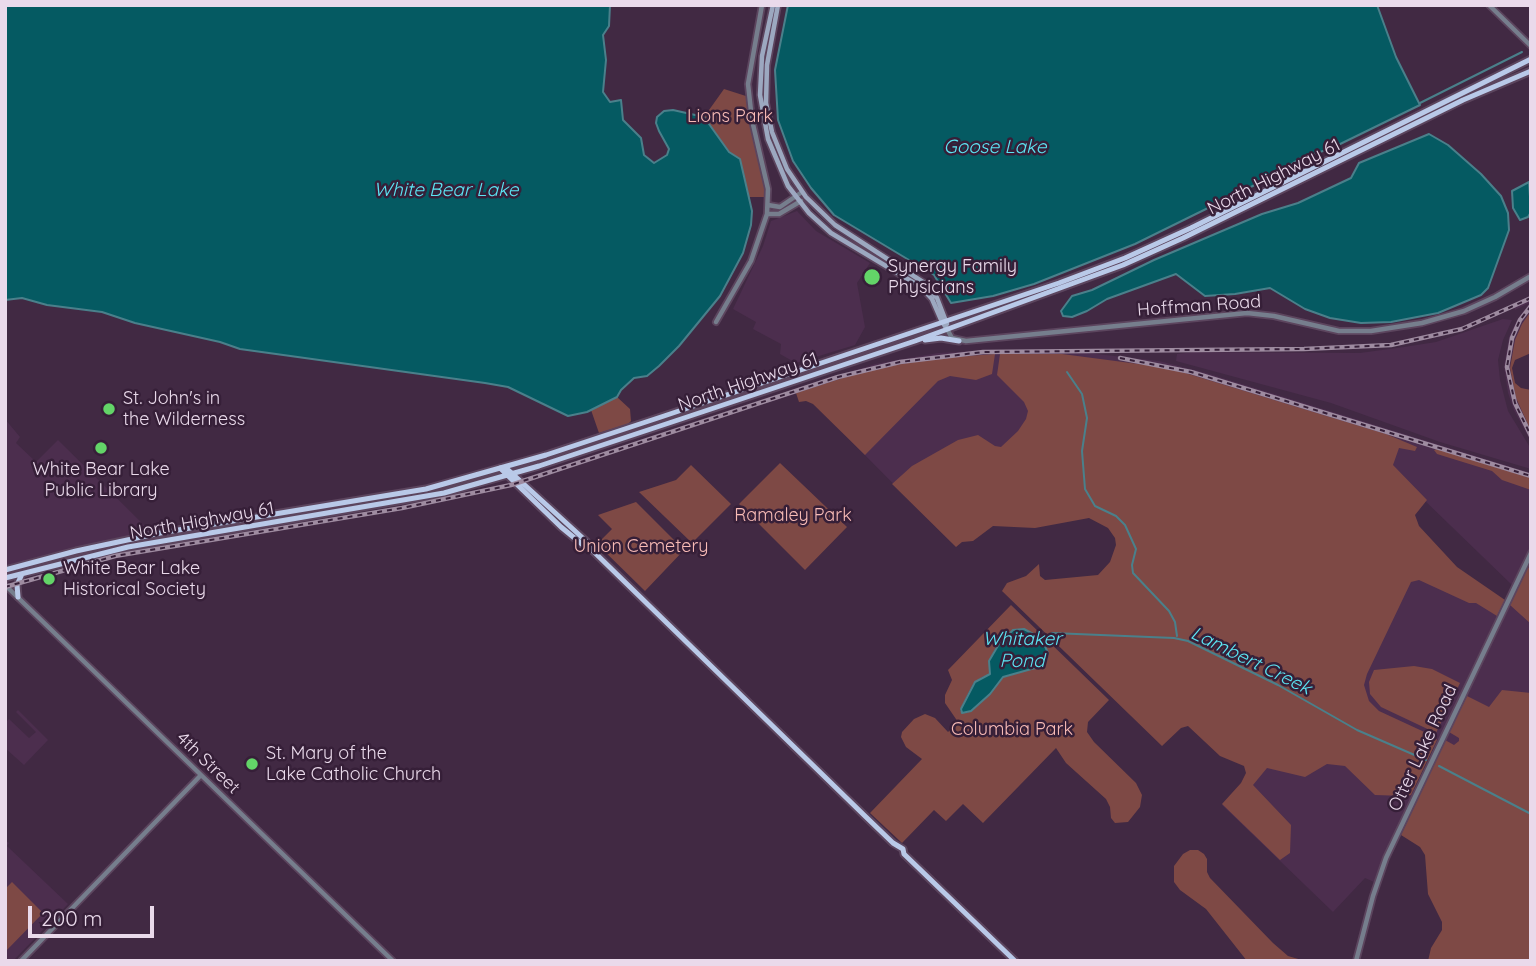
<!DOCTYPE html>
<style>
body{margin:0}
#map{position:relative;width:1536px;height:966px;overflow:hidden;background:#412943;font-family:Quicksand,sans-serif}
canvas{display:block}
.frame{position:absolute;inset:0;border:7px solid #eadaeb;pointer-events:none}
.scale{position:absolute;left:28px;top:906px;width:126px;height:32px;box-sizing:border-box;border:4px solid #eadaeb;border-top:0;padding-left:9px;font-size:21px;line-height:24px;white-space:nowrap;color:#eadaeb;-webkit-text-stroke:5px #361f38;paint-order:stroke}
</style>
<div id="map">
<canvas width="1536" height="966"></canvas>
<div class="frame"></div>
<div class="scale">200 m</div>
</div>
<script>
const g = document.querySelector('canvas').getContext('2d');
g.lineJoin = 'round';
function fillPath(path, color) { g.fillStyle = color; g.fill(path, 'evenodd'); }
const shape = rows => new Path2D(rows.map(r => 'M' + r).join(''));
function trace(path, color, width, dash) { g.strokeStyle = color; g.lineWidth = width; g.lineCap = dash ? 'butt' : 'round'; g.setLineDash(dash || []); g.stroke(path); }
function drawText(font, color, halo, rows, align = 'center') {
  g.font = font + ' Quicksand,sans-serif'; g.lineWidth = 5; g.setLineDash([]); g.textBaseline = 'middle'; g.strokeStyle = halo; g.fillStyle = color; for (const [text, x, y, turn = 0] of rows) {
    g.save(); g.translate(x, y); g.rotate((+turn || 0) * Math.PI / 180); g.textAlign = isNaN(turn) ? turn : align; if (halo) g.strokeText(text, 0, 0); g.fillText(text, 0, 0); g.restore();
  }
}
const built = shape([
 [797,211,816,231,870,263,857,283,865,327,855,345,796,363,780,354,781,344,753,329,756,322,733,309,763,246,771,221],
 [1531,295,1531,311,1511,359,1514,391,1531,395,1531,442,1514,410,1508,393,1504,366,1509,337,1516,322,1529,303,1515,310,1513,305],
 [1503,319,1512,320,1503,340,1498,360,1500,380,1508,411,1531,449,1531,469,1440,442,1331,403,1176,361,1177,354,1194,352,1360,353,1404,347,1436,342],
 [996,350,1061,350,1159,361,1206,373,1531,473,1531,545,1512,585,1390,467,1060,427,951,542,852,442,832,382,770,402,769,398,875,364,938,353],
 [5,419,20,437,16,443,36,462,58,440,147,528,145,532,82,546,5,570],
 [1413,530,1499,612,1435,748,1334,701],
 [1531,565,1531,699,1456,748,1445,742,1527,569],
 [18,710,48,740,24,765,5,748,5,723,9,719,29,738,36,732,16,712],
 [1271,755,1356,760,1415,789,1374,882,1365,878,1333,912,1222,805],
 [5,840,9,843,7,846,68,904,13,961,5,961]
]);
const green = shape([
 [724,89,749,97,768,197,749,197,740,159,729,152,704,117],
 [1531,311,1531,353,1515,360,1512,368,1515,383,1521,388,1531,390,1531,431,1516,398,1510,368,1515,340,1522,324],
 [995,354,992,374,976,380,950,376,938,381,865,455,813,404,806,401,799,402,796,393,852,375,895,365,939,358],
 [1000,354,1062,354,1169,368,1386,434,1417,447,1415,451,1399,448,1393,465,1427,500,1415,515,1419,526,1457,567,1505,600,1497,616,1476,603,1469,603,1419,580,1411,582,1367,674,1364,685,1369,701,1379,711,1433,736,1423,758,1435,737,1437,740,1411,795,1407,796,1411,783,1405,796,1375,795,1345,766,1327,764,1305,777,1267,768,1253,785,1291,825,1290,853,1280,860,1222,804,1241,783,1246,773,1244,766,1220,756,1188,726,1181,728,1162,746,1002,591,1007,583,1026,576,1039,564,1040,576,1045,580,1098,575,1110,562,1116,545,1115,538,1108,528,1089,518,1035,528,993,526,973,541,962,542,956,547,892,484,912,466,958,440,978,435,995,446,1001,447,1018,431,1026,419,1028,411,1024,402,997,375],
 [617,397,630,409,631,421,628,424,599,433,591,410],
 [1437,449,1531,478,1531,490,1502,480,1492,471,1437,454,1434,450],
 [780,463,847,527,805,570,739,504],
 [691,465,731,504,692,543,639,492,676,480],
 [636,502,684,550,645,591,597,544,612,529,598,515],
 [1531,565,1531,624,1510,605,1527,569],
 [1011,605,1109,700,1088,722,1087,732,1094,742,1136,783,1142,795,1140,807,1128,822,1115,823,1111,818,1110,807,1106,799,1066,763,1056,748,983,823,963,804,946,821,934,810,902,843,870,813,922,759,906,747,901,737,902,732,914,719,925,714,935,718,948,732,958,722,945,703,945,695,952,680,948,670],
 [1017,629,1033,633,967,713,962,713,960,710,973,684,982,677,989,675,989,663,994,651,1008,634],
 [1414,666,1432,669,1460,683,1436,733,1381,707,1370,694,1369,682,1374,670],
 [1502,690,1531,693,1531,961,1428,961,1431,948,1442,930,1442,922,1428,894,1425,855,1420,847,1401,835,1445,740,1454,745,1459,741,1459,738,1449,732,1467,696,1489,707],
 [1190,850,1198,850,1204,854,1207,859,1207,872,1210,878,1273,943,1288,956,1305,961,1247,961,1206,909,1180,890,1174,882,1174,866,1183,854],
 [12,882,43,913,5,952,5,889]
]);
const water = shape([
 [5,5,610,5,609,26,603,35,606,60,603,92,610,102,621,100,623,120,641,138,644,155,654,163,667,155,669,149,659,131,656,123,657,117,664,111,673,110,704,117,729,152,740,159,752,211,751,225,743,253,720,296,679,346,659,366,647,376,634,378,621,390,617,397,587,412,568,416,508,387,485,383,240,349,220,342,135,323,102,312,47,305,22,298,5,300,5,5],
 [788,5,1377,5,1396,57,1420,105,1332,148,1299,159,1273,176,1135,244,1034,284,993,296,951,303,934,275,834,215,811,188,793,161,778,120,775,70,788,5],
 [1429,134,1448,145,1481,174,1501,196,1508,213,1509,230,1488,288,1481,295,1438,313,1391,322,1361,323,1330,318,1305,309,1270,288,1235,294,1205,296,1176,274,1107,299,1087,311,1072,317,1063,316,1061,311,1072,296,1092,290,1154,260,1262,214,1298,203,1351,178,1359,163,1429,134],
 [1529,182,1531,212,1528,217,1520,220,1513,208,1512,191,1529,182],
 [1024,629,1035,635,1044,644,1048,653,1046,661,1035,668,1003,677,990,694,971,711,962,713,961,709,975,682,990,674,989,661,999,644,1013,630,1024,629]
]);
const stream = shape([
 [1420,103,1522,52],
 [1067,372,1082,394,1087,418,1082,451,1085,489,1095,506,1116,516,1125,525,1136,549,1132,565,1133,573,1169,611,1175,622,1177,636],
 [1052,633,1174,638,1188,641,1278,685,1357,730,1426,760],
 [1439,766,1531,814]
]);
const tertiary = shape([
 [1489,5,1531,46],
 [768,205,780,207,802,192],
 [767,214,779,214,801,201],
 [716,322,751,261,767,214,768,189,752,120,748,84,762,5],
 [947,329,952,338,966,341,1247,313,1274,316,1339,331,1371,331,1422,323,1464,311,1495,297,1531,276],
 [5,585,393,961],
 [21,961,201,775],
 [1356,961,1373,896,1386,858,1531,553]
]);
const secondary = shape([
 [773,5,762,56,760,95,768,139,788,186,809,213,831,233,921,287,932,299,942,322,947,329],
 [778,5,767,65,766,103,772,132,787,169,806,197,835,225,926,284,937,298,947,324]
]);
const primary = shape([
 [925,340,941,338,959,341],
 [505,467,586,541,590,548,866,817,893,843,903,849,904,854,1015,961],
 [500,468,561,527,583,545,590,548],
 [5,570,76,551,160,533,426,489,546,455,664,416,1059,283,1125,258,1191,228,1531,59],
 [5,578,128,547,444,493,539,466,669,423,915,341,1123,265,1183,238,1463,100,1531,71],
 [18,597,17,585,22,574]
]);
const rail = shape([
 [1531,306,1520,320,1512,338,1507,367,1515,403,1531,436],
 [1120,358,1191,372,1531,476],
 [5,587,115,556,402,508,511,485,838,377,900,362,983,352,1304,349,1391,345,1462,329,1531,298]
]);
const markers = [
 [872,277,9,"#63d468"],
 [109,409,7,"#63d468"],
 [101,448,7,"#63d468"],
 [49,579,7,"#63d468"],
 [252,764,7,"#63d468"]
];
const parkNames = [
 ["Lions Park",730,117],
 ["Ramaley Park",793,516],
 ["Union Cemetery",641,547],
 ["Columbia Park",1012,730]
];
const streetNames = [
 ["North Highway 61",1274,177,-27],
 ["Hoffman Road",1199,306,-4],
 ["North Highway 61",748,382,-19],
 ["North Highway 61",202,521,-10],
 ["Otter Lake Road",1423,748,-65],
 ["4th Street",208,763,44]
];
const poiNames = [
 ["Synergy Family",888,267],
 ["Physicians",888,288],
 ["St. John's in",123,399],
 ["the Wilderness",123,420],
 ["White Bear Lake",101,470,"center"],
 ["Public Library",101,491,"center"],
 ["White Bear Lake",63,569],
 ["Historical Society",63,590],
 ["St. Mary of the",266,754],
 ["Lake Catholic Church",266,775]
];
const waterNames = [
 ["Goose Lake",995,147],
 ["White Bear Lake",446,190],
 ["Whitaker",1022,639],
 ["Pond",1022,661],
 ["Lambert Creek",1251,661,26]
];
fillPath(built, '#4c2e4e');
fillPath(green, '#7e4945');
fillPath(water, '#055a62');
trace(water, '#4a808b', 2);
trace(stream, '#4a808b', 2);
trace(tertiary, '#5c455e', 8);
trace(secondary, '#5c455e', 8);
trace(primary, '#5c455e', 9);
trace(tertiary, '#767e8d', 4.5);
trace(secondary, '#9ca8c0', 4.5);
trace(primary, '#b9c9e8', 5);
trace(rail, '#9e8ba0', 4.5);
trace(rail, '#361f38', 2, [5]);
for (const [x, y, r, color] of markers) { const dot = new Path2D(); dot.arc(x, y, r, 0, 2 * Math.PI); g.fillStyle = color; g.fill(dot); trace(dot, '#361f38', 2.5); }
drawText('18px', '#f8bbb6', '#361f38', parkNames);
drawText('18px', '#eadaeb', '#361f38', streetNames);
drawText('18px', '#eadaeb', '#361f38', poiNames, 'left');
drawText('italic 19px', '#5ce6f4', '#361f38', waterNames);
</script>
